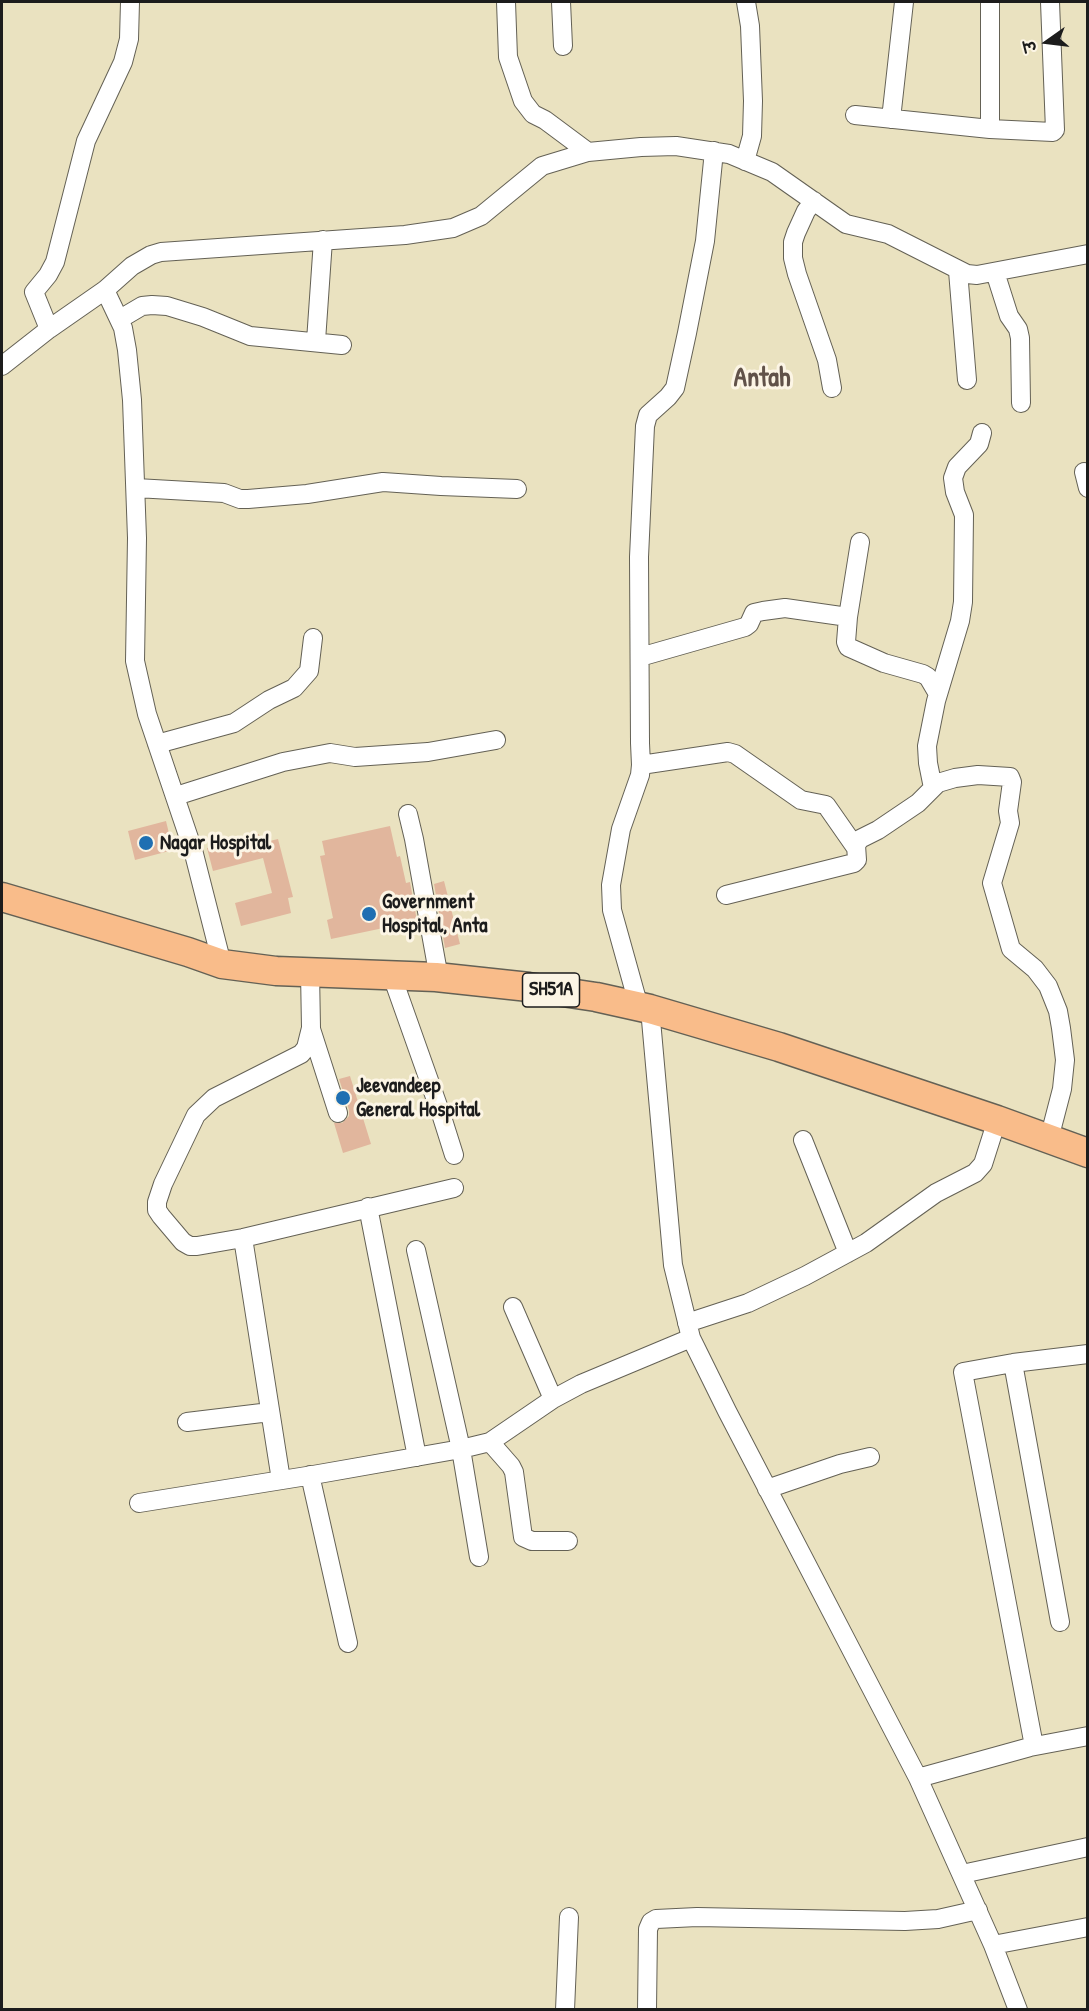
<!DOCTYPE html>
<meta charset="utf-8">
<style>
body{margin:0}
#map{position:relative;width:1089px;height:2011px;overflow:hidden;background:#eae2c0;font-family:"Patrick Hand","Playpen Sans Deva",sans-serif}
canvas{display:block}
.frame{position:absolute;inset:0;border:3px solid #1c1c1c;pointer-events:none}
.north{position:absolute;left:1017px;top:12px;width:60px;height:60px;-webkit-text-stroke:4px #fcf5e5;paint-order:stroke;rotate:256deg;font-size:16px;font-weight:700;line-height:24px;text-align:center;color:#1c1c1c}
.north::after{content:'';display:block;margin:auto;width:21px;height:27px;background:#1c1c1c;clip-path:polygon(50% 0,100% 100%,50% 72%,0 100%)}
</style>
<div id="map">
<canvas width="1089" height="2011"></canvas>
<div class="frame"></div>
<div class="north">उ</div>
</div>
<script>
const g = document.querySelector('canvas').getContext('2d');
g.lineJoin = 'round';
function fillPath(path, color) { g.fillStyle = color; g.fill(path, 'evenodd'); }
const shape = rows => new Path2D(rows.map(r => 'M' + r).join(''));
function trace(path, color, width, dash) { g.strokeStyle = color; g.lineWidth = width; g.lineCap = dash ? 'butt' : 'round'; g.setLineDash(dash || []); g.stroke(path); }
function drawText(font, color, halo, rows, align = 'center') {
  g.font = font + ' "Patrick Hand",sans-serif'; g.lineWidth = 6; g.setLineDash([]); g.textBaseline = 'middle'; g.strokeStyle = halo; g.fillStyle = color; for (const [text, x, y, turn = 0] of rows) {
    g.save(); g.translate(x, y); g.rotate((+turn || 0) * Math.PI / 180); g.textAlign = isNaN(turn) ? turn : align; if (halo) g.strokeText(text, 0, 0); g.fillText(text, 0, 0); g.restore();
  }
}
const building = shape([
 [166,821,173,850,135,860,128,831],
 [390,826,397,857,400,856,406,883,410,882,417,921,331,939,327,920,333,918,320,856,325,855,322,841],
 [259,834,261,843,278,839,293,897,288,898,291,913,241,926,235,903,272,893,263,858,213,871,207,848],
 [444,881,460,944,445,948,434,884],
 [350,1076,371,1144,343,1153,334,1123,342,1123,349,1116,349,1110,339,1079]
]);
const minor = shape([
 [506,2,508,57,523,101,533,114,545,120,588,152],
 [561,2,563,46],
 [990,2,990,129],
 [855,115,990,129,1053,132,1055,130,1050,2],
 [891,119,904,2],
 [745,161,752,136,753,101,750,26,746,2],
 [814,201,806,211,796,233,793,242,793,258,797,274,827,360,832,388],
 [958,271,967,380],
 [995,272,1009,316,1018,329,1020,338,1021,403],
 [105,290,123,328,127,350,132,400,137,538,135,661,147,714,193,850,222,964],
 [120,319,142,306,152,305,167,306,203,317,250,336,342,345],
 [49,329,34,292,48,275,55,262,86,141,123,62,129,39,130,2],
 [316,341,323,240],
 [2,366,49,329,105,290,132,266,151,255,161,252,405,235,453,228,481,216,542,166,588,152,641,147,676,146,729,154,772,172,846,224,888,234,967,274,977,275,1088,254],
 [1084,472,1088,488],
 [136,488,224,493,240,499,248,499,307,494,383,482,441,486,517,489],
 [860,542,848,617,846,642,848,647,884,663,923,674,928,677,938,694],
 [640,657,745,627,749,624,754,613,763,611,785,608,848,617],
 [157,744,234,723,269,700,294,688,309,671,313,638],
 [641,765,728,752,735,754,801,800,826,805,856,848],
 [933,788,928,763,927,746,936,701,960,621,963,602,964,515,955,492,953,478,957,467,979,444,982,433],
 [176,796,283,762,330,753,355,757,428,752,496,740],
 [408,814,414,839,439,978],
 [726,895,854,863,857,860,856,845,860,839,878,830,918,803,938,783,955,778,978,775,1010,777,1012,782,1008,811,1010,823,992,883,1011,949,1035,969,1048,986,1058,1011,1061,1028,1065,1060,1062,1089,1049,1139],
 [310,972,311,1028,306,1048,301,1054,214,1098,196,1115,163,1184,157,1202,157,1210,161,1216,183,1242,190,1246,197,1246,243,1238,454,1188],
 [392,976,442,1117,454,1155],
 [639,1007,612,910,611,885,621,829,640,775,641,765,640,743,639,557,645,426,648,415,668,397,675,388,687,333,705,241,714,151],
 [650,1009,673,1265,691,1338,727,1411,918,1778,993,1945,1018,2010],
 [311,1029,338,1113],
 [803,1140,848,1253],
 [368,1207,417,1457],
 [243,1238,281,1480],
 [416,1250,461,1449,479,1557],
 [513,1307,553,1399],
 [687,1323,748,1303,805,1276,866,1243,936,1193,975,1173,983,1164,997,1120],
 [1013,1363,1060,1622],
 [187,1422,270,1412],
 [490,1442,511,1466,514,1472,523,1537,532,1541,568,1541],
 [310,1475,348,1643],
 [767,1489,840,1464,870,1457],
 [139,1503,313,1475,461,1449,490,1442,553,1399,581,1384,691,1338],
 [1034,1746,963,1372,1013,1363,1088,1354],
 [918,1778,1030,1747,1088,1736],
 [962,1874,1088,1847],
 [993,1945,1088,1927],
 [565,2010,569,1917],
 [647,2010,648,1929,651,1922,656,1919,697,1917,905,1921,938,1919,978,1910]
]);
const primary = shape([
 [2,897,188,952,222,964,276,971,436,977,529,987,596,997,650,1009,779,1047,997,1120,1088,1153]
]);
const markers = [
 [146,843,8,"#1f6fb2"],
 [369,914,8,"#1f6fb2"],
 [343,1098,8,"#1f6fb2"]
];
const shields = [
 [551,990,57]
];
const shieldNames = [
 ["SH51A",551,990]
];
const poiNames = [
 ["Nagar Hospital",160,843],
 ["Government",382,902],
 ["Hospital, Anta",382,926],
 ["Jeevandeep",356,1086],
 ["General Hospital",356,1110]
];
const districtNames = [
 ["Antah",762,379]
];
fillPath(building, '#e1b69d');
trace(minor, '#646155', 20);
trace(primary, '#646155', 31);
trace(minor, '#fff', 18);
trace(primary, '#f9bc8a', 28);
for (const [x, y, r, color] of markers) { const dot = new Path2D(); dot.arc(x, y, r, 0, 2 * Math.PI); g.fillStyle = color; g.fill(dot); trace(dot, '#fcf5e5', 2); }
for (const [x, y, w] of shields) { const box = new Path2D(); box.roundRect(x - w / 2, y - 17, w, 34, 4.5); g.fillStyle = '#fcf5e5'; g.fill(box); trace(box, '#1c1c1c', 1.5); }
drawText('bold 20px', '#1c1c1c', null, shieldNames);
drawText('bold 21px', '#1c1c1c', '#fcf5e5', poiNames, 'left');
drawText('bold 27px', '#615249', '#fcf5e5', districtNames);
</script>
